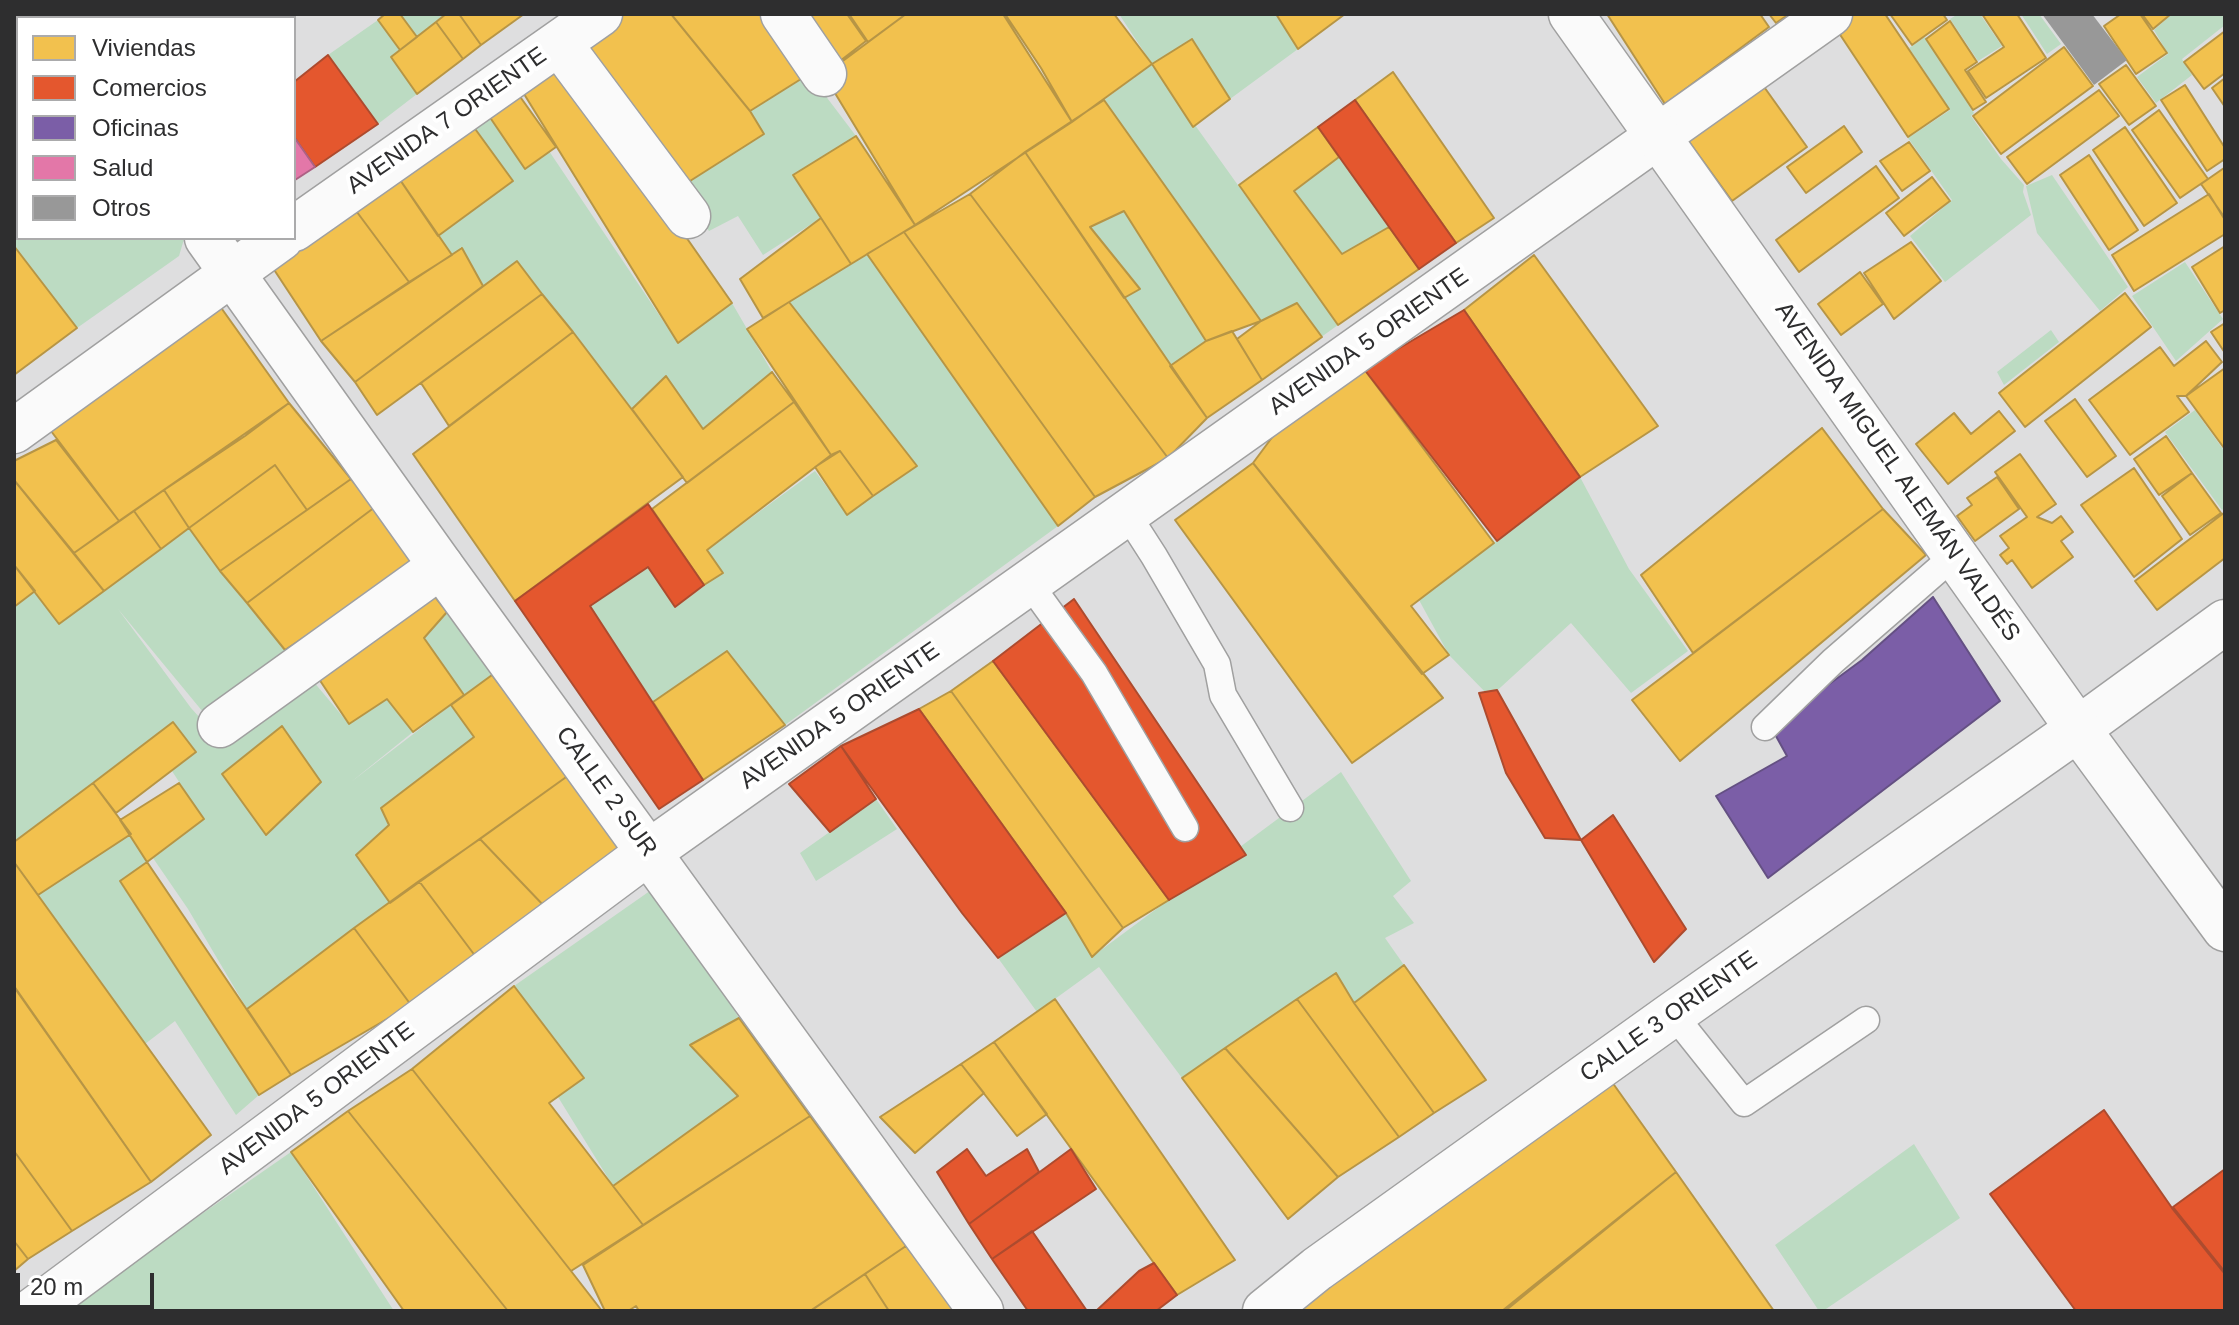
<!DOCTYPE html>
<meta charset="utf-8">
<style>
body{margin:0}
#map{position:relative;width:2239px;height:1325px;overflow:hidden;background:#dededf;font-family:Helvetica,sans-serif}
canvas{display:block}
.frame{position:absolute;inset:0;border:16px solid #2e2e2f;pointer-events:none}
.legend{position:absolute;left:16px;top:16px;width:280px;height:224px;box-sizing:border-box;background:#fff;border:2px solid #ababac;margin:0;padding:10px 14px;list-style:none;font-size:24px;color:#2e2e2f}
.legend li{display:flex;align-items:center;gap:16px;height:40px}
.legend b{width:40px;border:2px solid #ababac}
.scale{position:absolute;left:16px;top:1273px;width:138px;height:36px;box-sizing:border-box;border:4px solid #2e2e2f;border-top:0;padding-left:10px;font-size:24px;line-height:28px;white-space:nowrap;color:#2e2e2f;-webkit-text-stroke:6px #fff;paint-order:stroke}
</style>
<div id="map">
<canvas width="2239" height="1325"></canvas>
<div class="frame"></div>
<ul class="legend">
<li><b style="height:22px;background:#f2c14e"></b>Viviendas</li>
<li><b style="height:22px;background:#e4572e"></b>Comercios</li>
<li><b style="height:22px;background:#7b5ea7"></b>Oficinas</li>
<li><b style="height:22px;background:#e377a8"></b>Salud</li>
<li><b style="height:22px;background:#989898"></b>Otros</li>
</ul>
<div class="scale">20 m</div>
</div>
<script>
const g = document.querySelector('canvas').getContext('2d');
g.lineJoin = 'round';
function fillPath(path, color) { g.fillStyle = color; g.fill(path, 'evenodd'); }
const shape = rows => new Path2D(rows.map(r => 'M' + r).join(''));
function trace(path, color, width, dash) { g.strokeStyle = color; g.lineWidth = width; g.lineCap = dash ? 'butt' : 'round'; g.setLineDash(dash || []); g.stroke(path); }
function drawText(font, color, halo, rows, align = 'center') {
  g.font = font + ' Helvetica,sans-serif'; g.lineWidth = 8; g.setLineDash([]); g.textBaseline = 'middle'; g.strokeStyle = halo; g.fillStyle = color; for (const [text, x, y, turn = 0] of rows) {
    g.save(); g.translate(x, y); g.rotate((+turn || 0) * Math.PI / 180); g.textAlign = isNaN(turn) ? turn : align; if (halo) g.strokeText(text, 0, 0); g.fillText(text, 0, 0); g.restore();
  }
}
const green = shape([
 [400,14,446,14,417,37],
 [1119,14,1276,14,1298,49,1230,99,1192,39,1152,65,1338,325,1289,360,1104,100,1152,64],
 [1958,14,1980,14,2002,46,1978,61,1950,19],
 [2021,14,2039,14,2061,44,2047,54],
 [2172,14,2225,14,2225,25,2182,59,2192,75,2156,103,2137,77,2168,54,2154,30],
 [378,20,400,50,391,57,417,94,378,124,328,55],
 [1925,37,1974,113,1971,116,2001,159,2024,185,2023,192,2031,215,1945,282,1910,236,1952,200,1908,138,1950,110,1909,48],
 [18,44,18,238,184,239,179,256,77,328,14,246,14,47],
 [809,74,856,136,793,175,821,218,763,255,738,216,709,231,679,188,764,134,750,111],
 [487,113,549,151,678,343,732,303,772,372,703,429,666,377,632,409,517,262,483,286,462,249,452,255,438,236,513,181,473,126],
 [1339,157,1389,227,1342,254,1294,191],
 [2052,175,2128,287,2100,311,2037,233,2026,186],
 [1124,211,1206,341,1170,366,1124,298,1140,288,1090,227],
 [867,254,1058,526,785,725,727,651,653,702,590,606,648,567,675,607,722,573,707,550,815,471,847,514,913,469,789,302],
 [2185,262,2223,319,2176,361,2132,296],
 [2051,330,2059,342,2004,385,1997,372],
 [2195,410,2223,449,2225,449,2225,507,2222,510,2165,432],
 [1580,477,1629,569,1688,651,1631,693,1571,623,1490,697,1449,655,1419,600],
 [189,528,220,571,285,650,203,712,118,609,191,708,220,740,313,681,349,724,387,699,413,732,351,782,451,705,474,737,382,808,389,825,356,855,390,903,247,1009,188,909,153,858,203,819,172,771,196,751,173,722,14,842,14,607,35,591,59,623],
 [447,612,492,675,464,695,424,638],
 [1341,772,1411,881,1393,896,1414,923,1385,938,1404,965,1354,1003,1336,973,1182,1078,1099,967,1037,1012,998,958,1066,913,1093,956],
 [876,799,897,829,816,881,800,853],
 [131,834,147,862,120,882,259,1095,236,1115,175,1021,145,1044,38,895],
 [657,886,739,1018,690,1045,738,1096,613,1186,558,1097,584,1077,514,986],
 [1914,1144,1960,1218,1823,1311,1819,1311,1775,1245],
 [291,1152,394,1311,62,1311]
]);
const homes = shape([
 [385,14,400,14,417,37,400,50,378,20,385,14],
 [446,14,459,14,481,45,463,59,436,22,446,14],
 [459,14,524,14,481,45,459,14],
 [620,14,671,14,750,111,764,134,679,188,577,42,620,14],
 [671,14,770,14,809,74,750,111,671,14],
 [790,14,847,14,866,41,827,71,790,14],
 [849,14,906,14,868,42,849,14],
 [906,14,1003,14,1072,122,915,225,824,75,906,14],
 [1005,14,1114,14,1152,64,1072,122,1041,68,1005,14],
 [1276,14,1345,14,1298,49,1276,14],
 [1607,14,1760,14,1769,27,1665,104,1607,14],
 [1769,14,1789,14,1776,23,1769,14],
 [1841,14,1885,14,1949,109,1908,137,1831,21,1841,14],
 [1890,14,1943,14,1947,20,1912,45,1890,14],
 [1982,14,2017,14,2046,58,1986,98,1968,71,2004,47,1982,14],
 [2121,14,2140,14,2167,53,2136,74,2104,26,2121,14],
 [2142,14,2171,14,2153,29,2142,14],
 [1950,21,1977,62,1965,70,1986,102,1973,110,1926,39,1950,21],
 [436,22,463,59,417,94,391,57,436,22],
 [2225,31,2225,73,2204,89,2184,62,2225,31],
 [1192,39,1230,99,1193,127,1152,64,1192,39],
 [2064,47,2093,86,2001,154,1973,116,2064,47],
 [557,52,732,303,678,343,516,81,557,52],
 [2126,65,2156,106,2129,125,2099,84,2126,65],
 [1393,72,1494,218,1456,243,1355,100,1393,72],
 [1757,77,1807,147,1732,201,1682,132,1757,77],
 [2225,78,2225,107,2212,88,2225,78],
 [2185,85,2225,148,2225,159,2207,171,2161,100,2185,85],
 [2099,90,2119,116,2027,184,2007,157,2099,90],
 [516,91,556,147,525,169,487,113,516,91],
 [1104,100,1261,321,1206,341,1124,211,1090,227,1140,289,1124,298,1025,152,1104,100],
 [2159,110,2208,179,2180,198,2132,130,2159,110],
 [473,126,513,181,438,236,394,171,473,126],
 [1844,126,1862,152,1806,193,1787,167,1844,126],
 [1318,127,1339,157,1294,191,1342,254,1389,227,1419,269,1338,325,1239,185,1318,127],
 [2125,127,2177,203,2144,226,2093,150,2125,127],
 [856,136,915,225,851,264,793,175,856,136],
 [1909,142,1930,171,1902,191,1880,161,1909,142],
 [1025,152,1207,418,1168,458,970,194,1025,152],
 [2089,155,2138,230,2109,250,2060,175,2089,155],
 [1876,166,1899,198,1799,272,1776,240,1876,166],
 [2224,168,2225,170,2225,218,2201,184,2224,168],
 [394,171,452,255,409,282,351,204,394,171],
 [1932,177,1950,201,1904,236,1886,213,1932,177],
 [970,194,1168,458,1095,497,904,232,970,194],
 [2209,194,2225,220,2225,234,2134,291,2112,255,2209,194],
 [351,204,409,282,321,341,269,262,351,204],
 [821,218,851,264,763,318,740,279,821,218],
 [904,232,1095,497,1058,526,867,254,904,232],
 [1911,242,1941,281,1894,319,1864,273,1911,242],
 [14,246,77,328,14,375,14,246],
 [2225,246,2225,310,2220,313,2192,267,2225,246],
 [462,248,483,286,355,382,321,341,462,248],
 [1534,255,1658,426,1580,477,1464,310,1534,255],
 [517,261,542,294,377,415,355,382,517,261],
 [1860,272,1883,304,1841,335,1818,304,1860,272],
 [2125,293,2151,327,2025,427,1999,393,2125,293],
 [542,294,573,332,449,426,421,383,542,294],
 [217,302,289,403,119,521,48,427,217,302],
 [789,302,917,466,873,496,840,451,831,455,747,329,789,302],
 [1297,303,1322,337,1262,380,1237,339,1261,321,1297,303],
 [2225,323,2225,353,2211,332,2225,323],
 [1232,331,1262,380,1207,418,1170,366,1206,341,1232,331],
 [573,332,683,477,515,601,413,454,573,332],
 [2206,341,2222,362,2186,396,2177,396,2189,412,2130,455,2089,400,2160,347,2174,366,2206,341],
 [2225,368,2225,447,2224,448,2186,396,2225,368],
 [1364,369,1494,543,1411,606,1449,655,1422,674,1253,463,1288,416,1364,369],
 [772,372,794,402,687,483,632,409,666,376,703,429,772,372],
 [2075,399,2116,456,2087,477,2045,421,2075,399],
 [794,402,831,455,707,550,723,573,704,585,652,509,794,402],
 [289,403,351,479,307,510,275,465,189,528,164,490,245,436,289,403],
 [1999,411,2015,431,1948,484,1916,444,1954,413,1971,434,1999,411],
 [1822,428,1883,509,1693,653,1641,575,1822,428],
 [2166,436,2192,473,2159,495,2134,459,2166,436],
 [56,440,119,521,74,553,14,480,14,461,56,440],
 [840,451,873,496,847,515,815,467,840,451],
 [2020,454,2056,504,2037,517,2052,523,2061,516,2073,532,2061,541,2073,557,2032,588,2012,560,2007,564,2000,555,2009,548,2000,536,2027,517,1995,472,2020,454],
 [1253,463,1443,698,1352,763,1175,520,1253,463],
 [275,465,307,510,220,571,189,528,275,465],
 [2134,468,2182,539,2134,577,2081,505,2134,468],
 [2192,473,2221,513,2190,535,2162,496,2192,473],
 [1997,477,2019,509,1975,541,1957,516,1972,505,1967,498,1997,477],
 [351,479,375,507,247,603,220,571,351,479],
 [14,480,104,591,59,624,14,565,14,480],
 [164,490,189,528,161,549,134,511,164,490],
 [375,507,413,565,285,650,247,603,375,507],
 [1883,509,1926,555,1680,761,1632,700,1883,509],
 [134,511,161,549,104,591,74,553,134,511],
 [2225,512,2225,558,2157,610,2135,581,2225,512],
 [14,565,35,591,14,607,14,565],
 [431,592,447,612,424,638,464,695,413,732,387,699,349,724,317,676,431,592],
 [727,651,785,725,703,780,653,702,727,651],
 [993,661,1169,900,1123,928,951,691,993,661],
 [492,675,569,775,390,903,356,855,389,825,381,808,474,737,451,705,492,675],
 [951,691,1123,928,1092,957,1066,913,919,709,951,691],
 [173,722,196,752,116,813,93,783,173,722],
 [282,726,321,782,266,835,222,774,282,726],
 [569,775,626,846,545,907,480,839,569,775],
 [93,783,131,834,38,895,14,862,14,842,93,783],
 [179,783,204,819,147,862,120,820,179,783],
 [480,839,545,907,476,957,419,881,480,839],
 [14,862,211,1135,151,1182,14,986,14,862],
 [147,862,291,1075,259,1095,120,881,147,862],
 [419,881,476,957,411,1005,354,928,419,881],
 [354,928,411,1005,291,1075,247,1009,354,928],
 [1404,965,1486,1080,1434,1113,1354,1003,1404,965],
 [1336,973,1354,1003,1434,1113,1399,1137,1297,999,1336,973],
 [514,986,584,1078,549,1103,643,1225,571,1271,412,1069,514,986],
 [14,987,151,1182,72,1231,14,1151,14,987],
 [1055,999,1235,1260,1177,1295,994,1042,1055,999],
 [1297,999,1399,1137,1338,1177,1225,1048,1297,999],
 [739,1018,810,1116,643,1225,613,1186,738,1096,690,1045,739,1018],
 [994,1042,1047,1114,1017,1136,961,1064,994,1042],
 [1225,1048,1338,1177,1288,1219,1182,1078,1225,1048],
 [961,1064,984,1093,915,1153,880,1117,961,1064],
 [412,1069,571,1271,602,1311,508,1311,348,1111,412,1069],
 [1607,1075,1676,1172,1505,1311,1277,1311,1607,1075],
 [348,1111,508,1311,404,1311,291,1152,348,1111],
 [810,1116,906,1246,810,1311,639,1311,636,1306,628,1311,605,1311,583,1265,810,1116],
 [14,1151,72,1231,28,1259,14,1241,14,1151],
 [1676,1172,1774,1311,1502,1311,1533,1286,1676,1172],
 [14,1241,28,1259,14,1271,14,1241],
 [906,1246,956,1311,889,1311,865,1274,906,1246],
 [865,1274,889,1311,813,1311,812,1310,865,1274]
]);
const shops = shape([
 [328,55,378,124,315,167,294,137,294,82,328,55],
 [1355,100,1456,243,1419,269,1318,127,1355,100],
 [1464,310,1580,477,1497,541,1364,369,1464,310],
 [648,504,704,585,675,607,648,567,590,606,703,780,659,809,515,601,648,504],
 [1074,599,1246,855,1169,900,993,661,1074,599],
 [1497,690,1581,840,1545,838,1506,773,1479,693,1497,690],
 [919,709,1066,913,998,958,962,913,841,746,919,709],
 [841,746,876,799,830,832,789,784,841,746],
 [1613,815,1686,929,1654,962,1581,840,1613,815],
 [2104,1110,2172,1208,2225,1274,2225,1311,2076,1311,1990,1194,2104,1110],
 [967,1149,986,1176,1027,1149,1039,1172,969,1224,937,1172,967,1149],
 [1071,1149,1096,1189,992,1259,969,1224,1071,1149],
 [2225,1169,2225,1272,2173,1207,2225,1169],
 [1032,1231,1087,1311,1028,1311,992,1259,1032,1231],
 [1154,1263,1177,1295,1156,1311,1096,1311,1139,1271,1154,1263]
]);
const offices = shape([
 [1933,597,2000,701,1768,878,1716,796,1787,756,1771,727,1862,660,1933,597]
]);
const health = shape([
 [294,137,315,167,295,180,294,180,294,137]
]);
const building = shape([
 [2042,14,2092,14,2127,60,2094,85]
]);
const lane = shape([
 [233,14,233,18],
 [1127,514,1154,556,1217,664,1223,695,1290,808],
 [1029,583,1094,673,1185,828],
 [1765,727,1833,661,1955,555],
 [1673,1014,1744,1103,1866,1020]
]);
const street = shape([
 [783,14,824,74],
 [559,43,688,216],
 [294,229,600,14],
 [14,431,281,238],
 [220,725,441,566],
 [32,1311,649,852,1830,14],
 [1265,1311,1317,1269,1673,1014,2078,729,2225,622]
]);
const secondary = shape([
 [1571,14,2078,729,2225,929],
 [14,16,18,18],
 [207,238,441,566,981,1311]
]);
const streetNames = [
 ["AVENIDA 7 ORIENTE",447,121,-35],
 ["AVENIDA 5 ORIENTE",1369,342,-35],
 ["AVENIDA MIGUEL ALEMÁN VALDÉS",1897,472,55],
 ["AVENIDA 5 ORIENTE",840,716,-35],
 ["CALLE 2 SUR",606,792,54],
 ["CALLE 3 ORIENTE",1669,1017,-35],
 ["AVENIDA 5 ORIENTE",317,1099,-37]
];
fillPath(green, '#bcdbc2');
fillPath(homes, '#f2c14e');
trace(homes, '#b79545', 2);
fillPath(shops, '#e4572e');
trace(shops, '#ad4b2e', 2);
fillPath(offices, '#7b5ea7');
trace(offices, '#645083', 2);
fillPath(health, '#e377a8');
trace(health, '#ad6184', 2);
fillPath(building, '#989898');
trace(lane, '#a0a0a0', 29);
trace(street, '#a0a0a0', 47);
trace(secondary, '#a0a0a0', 47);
trace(lane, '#fafafa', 26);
trace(street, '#fafafa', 44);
trace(secondary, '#fafafa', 44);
drawText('24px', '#2e2e2f', '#fff', streetNames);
</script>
